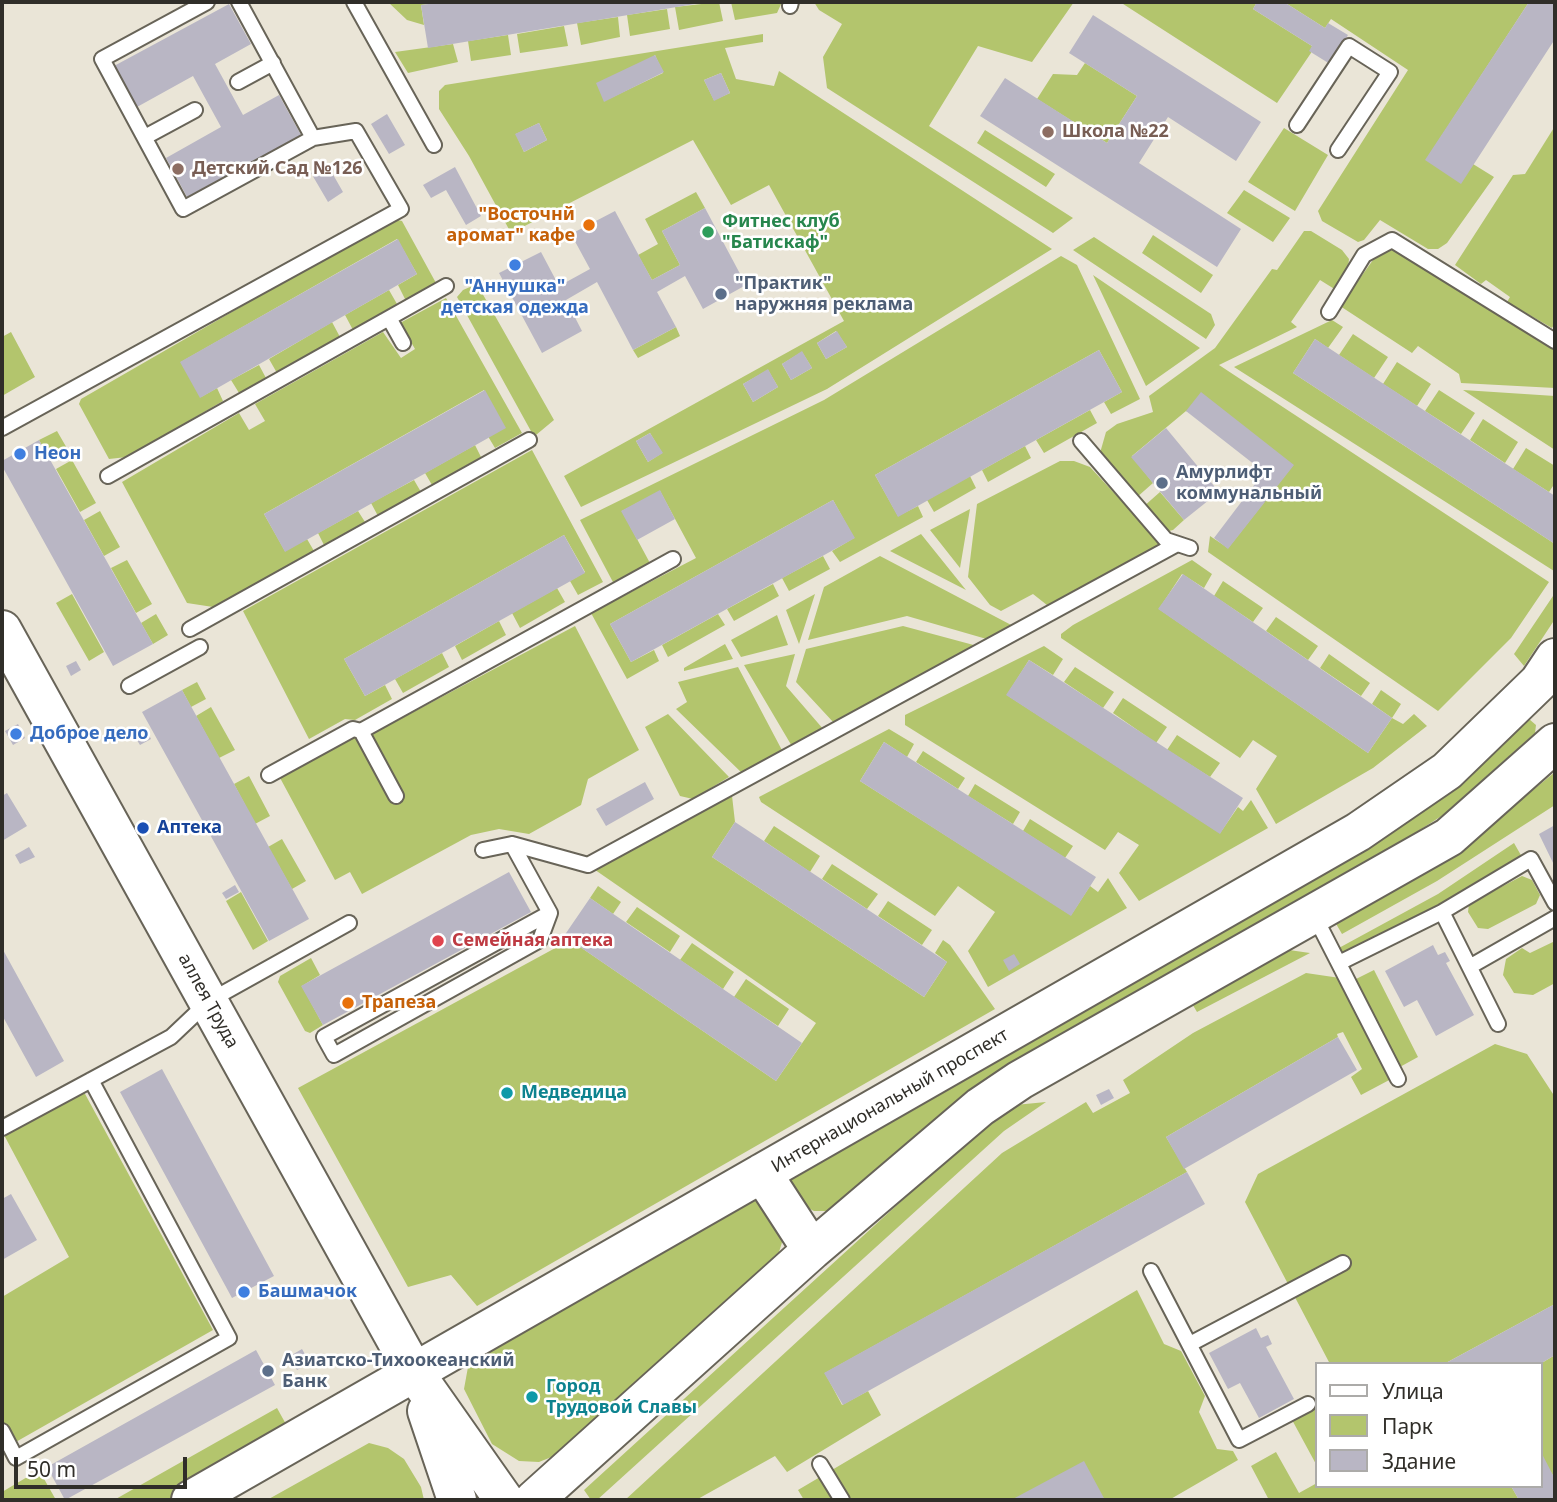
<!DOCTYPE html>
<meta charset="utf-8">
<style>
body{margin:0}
#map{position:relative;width:1557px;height:1502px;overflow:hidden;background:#eae5d7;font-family:"Noto Sans",sans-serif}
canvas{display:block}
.frame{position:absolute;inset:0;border:4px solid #302e29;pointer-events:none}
.legend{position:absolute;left:1315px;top:1362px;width:228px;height:126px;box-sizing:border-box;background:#fff;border:2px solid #acaba9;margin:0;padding:9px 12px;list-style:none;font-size:21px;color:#302e29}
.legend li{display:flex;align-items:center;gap:14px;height:35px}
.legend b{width:35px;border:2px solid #acaba9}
.scale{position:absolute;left:14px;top:1457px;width:173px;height:32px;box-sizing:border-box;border:4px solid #302e29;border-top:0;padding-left:9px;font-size:21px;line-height:24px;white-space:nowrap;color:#302e29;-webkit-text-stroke:5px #fff;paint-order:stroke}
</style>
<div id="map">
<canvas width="1557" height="1502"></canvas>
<div class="frame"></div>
<ul class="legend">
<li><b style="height:9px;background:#fff"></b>Улица</li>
<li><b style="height:19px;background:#b3c56d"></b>Парк</li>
<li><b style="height:19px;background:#b9b6c4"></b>Здание</li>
</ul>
<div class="scale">50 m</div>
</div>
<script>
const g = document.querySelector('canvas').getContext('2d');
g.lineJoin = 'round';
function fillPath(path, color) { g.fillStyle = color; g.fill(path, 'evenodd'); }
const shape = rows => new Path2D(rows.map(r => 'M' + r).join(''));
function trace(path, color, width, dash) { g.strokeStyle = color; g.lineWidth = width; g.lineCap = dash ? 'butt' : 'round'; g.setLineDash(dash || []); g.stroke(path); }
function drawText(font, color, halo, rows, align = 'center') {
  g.font = font + ' "Noto Sans",sans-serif'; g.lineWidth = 5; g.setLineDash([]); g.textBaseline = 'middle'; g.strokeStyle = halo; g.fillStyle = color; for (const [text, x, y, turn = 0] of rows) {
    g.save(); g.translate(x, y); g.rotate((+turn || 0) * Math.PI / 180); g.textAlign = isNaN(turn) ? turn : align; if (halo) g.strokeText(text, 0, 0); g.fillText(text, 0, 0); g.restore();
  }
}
const green = shape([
 [388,2,443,2,421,5,424,25,407,20],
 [719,2,723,21,679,30,675,7],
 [731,2,782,2,777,13,735,20],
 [814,2,1074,2,1032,62,978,46,929,126,1073,218,1053,233,827,88,823,57,842,24,819,10],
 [1120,2,1257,2,1253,9,1312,46,1311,53,1277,103],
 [1284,2,1529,2,1426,160,1473,164,1494,177,1447,243,1438,249,1428,249,1380,220,1364,240,1358,242,1322,221,1318,211,1408,70,1331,19,1325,28],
 [667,9,670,29,630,36,627,15],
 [618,17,620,37,581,45,577,23],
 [564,26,568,46,520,53,517,34],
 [763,34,763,42,725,48,736,79,774,86,779,71,1052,249,827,389,581,507,564,476,844,321,769,185,731,205,693,140,511,233,469,156,439,109,439,91,445,85],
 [655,55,663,73,604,101],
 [721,73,730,93,714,100,704,80],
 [539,123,547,140,524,152,516,134],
 [836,331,847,347,826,359,817,343],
 [802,352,812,368,791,380,782,364],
 [768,370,778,387,753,402,743,384],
 [650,433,662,453,648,462,636,441],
 [508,35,511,55,471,61,468,41],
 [453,44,458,62,408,73,395,52],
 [1085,63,1137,96,1107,143,1037,99,1053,74,1077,75],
 [1555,126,1555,323,1552,328,1507,302,1510,297,1486,280,1481,284,1455,265,1513,175,1525,174],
 [1284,128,1328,155,1295,211,1248,182],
 [985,130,1055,174,1046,187,977,143],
 [1244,190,1290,218,1273,242,1227,213],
 [696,192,705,208,662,231,680,265,652,280,638,255,658,244,645,219],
 [393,219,402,221,436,283,433,287,406,301,398,285,417,274,397,239,181,362,201,397,217,388,223,401,127,457,109,459,79,404,81,399],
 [1304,231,1311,231,1342,250,1349,259,1348,268,1336,290,1320,280,1291,322,1297,327,1219,365,1549,582,1511,638,1438,711,1208,552,1210,536,1228,548,1293,465,1186,411,1132,456,1153,483,1136,498,1100,453,1106,432,1117,424,1153,412,1149,396,1215,348,1272,269,1277,270],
 [1153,235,1213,275,1201,293,1142,253],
 [1094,237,1211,314,1215,325,1206,339,1073,250],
 [1384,250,1392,250,1555,349,1555,388,1461,383,1459,374,1418,346,1412,353,1340,306,1378,253],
 [1061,256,1077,265,1140,399,1111,414,1104,402,1122,392,1099,350,875,475,898,516,918,506,923,517,840,562,832,551,854,538,833,500,610,624,631,662,654,650,659,661,627,679,591,613,696,558,660,491,622,511,651,565,614,584,580,520,824,400],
 [1093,275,1200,348,1146,386],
 [477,284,554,420,536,435,532,433,457,297,463,290],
 [389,290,397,304,353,330,345,315],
 [446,298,522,433,495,448,489,438,484,390,264,514,285,551,307,539,314,551,213,607,187,603,122,482,239,413,249,430,265,421,255,404,383,332,401,358,415,349,400,323],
 [1332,320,1343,327,1328,348,1315,339,1293,373,1555,544,1554,571,1234,367],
 [332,322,340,337,277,373,269,359],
 [676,327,680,336,638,358,633,350],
 [11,332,35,377,2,396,2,337],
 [1353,334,1388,357,1374,378,1339,355],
 [1397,362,1431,384,1417,406,1383,384],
 [259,365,266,378,239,393,231,380],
 [1439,390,1475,413,1461,434,1425,411],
 [1463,390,1555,396,1555,450],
 [1090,410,1097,423,1044,453,1036,440],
 [1483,419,1518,442,1505,463,1470,440],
 [57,431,68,450,50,460,39,440],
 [475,445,481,457,432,485,425,473],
 [1025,446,1031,458,988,482,982,470],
 [1526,448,1555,466,1555,483,1549,492,1513,469],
 [532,450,603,582,578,595,570,581,585,572,564,535,344,659,365,696,385,685,392,699,355,720,345,719,309,739,243,611],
 [72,460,96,503,80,512,56,469],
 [1060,461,1074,461,1090,467,1165,548,1052,609,1033,594,1001,611,990,605,968,577,977,504],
 [970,476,976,488,934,512,927,500],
 [414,480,421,492,378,516,371,503],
 [1160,492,1184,520,1173,530,1165,532,1143,507],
 [970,509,960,568,930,530],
 [100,511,120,547,104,556,84,520],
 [358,511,365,522,324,545,318,533],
 [921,534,966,590,890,551],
 [823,556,830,569,789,591,782,578],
 [880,556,1015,627,990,640,907,616,808,640,824,587],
 [127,560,152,604,136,613,111,568],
 [1192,560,1212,574,1204,588,1182,574,1159,609,1368,753,1392,718,1372,704,1381,690,1401,704,1392,718,1403,724,1414,714,1427,726,1373,768,1276,824,1256,789,1277,756,1253,740,1240,758,1061,638,1061,634,1073,625],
 [1223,581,1263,608,1253,622,1214,596],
 [773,584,779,596,734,621,727,609],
 [557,588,565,602,520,628,512,613],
 [1555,593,1555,619,1524,666,1514,654],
 [72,594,104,652,89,661,56,603],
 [815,594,799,644,786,610],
 [156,614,168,635,153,644,141,623],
 [718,614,725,625,668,657,662,645],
 [777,615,788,645,741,657,731,640],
 [1276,617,1318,646,1308,660,1266,631],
 [499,621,506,635,462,660,455,646],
 [575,626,639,750,588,779,581,805,529,834,499,829,471,835,362,894,350,872,335,880,279,776,352,738,372,734],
 [903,626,981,647,834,723,796,682,806,649],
 [725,644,733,659,684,671,684,668],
 [1044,646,1063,659,1053,675,1029,660,1007,695,1220,833,1238,807,1243,811,1251,800,1268,828,1139,901,1119,873,1139,845,1118,832,1105,850,905,725,905,715],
 [442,653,449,667,403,693,395,679],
 [795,654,786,686,824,730,793,748,744,665],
 [1329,654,1370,683,1361,696,1320,668],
 [738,667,784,754,744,775,676,709,687,702,678,682],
 [1075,667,1114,692,1103,708,1064,682],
 [197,682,206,699,191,707,182,690],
 [1123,698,1167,727,1156,743,1113,713],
 [211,707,235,750,219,758,196,716],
 [668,714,729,777,693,799,680,796,645,727],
 [1529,719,1536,725,1535,733,1443,815,830,1211,814,1211,802,1205,789,1179],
 [889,729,914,744,907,757,884,742,860,781,1071,915,1090,886,1098,892,1108,878,1127,908,988,987,968,951,995,912,958,886,935,916,761,802,759,797],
 [1177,735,1220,763,1210,777,1167,750],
 [923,751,965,778,958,789,916,762],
 [1555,772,1555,805,1437,881,1342,934,1335,922,1460,850],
 [249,776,270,816,255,824,234,784],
 [975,784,1020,812,1013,824,968,796],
 [731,787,735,822,712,857,924,997,947,962,935,953,943,940,950,945,995,1009,477,1306,451,1275,408,1287,298,1088,570,940,776,1081,816,1023,588,865],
 [1030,819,1073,846,1065,858,1023,831],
 [774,826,820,856,810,872,764,841],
 [282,839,306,881,292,889,268,847],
 [1514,843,1522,857,1441,908,1341,958,1337,949,1438,894],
 [832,864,878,894,867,909,822,879],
 [1522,876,1532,880,1540,895,1536,904,1488,929,1478,928,1468,912,1469,904],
 [598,886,621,902,613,914,590,898],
 [241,892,268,941,253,950,226,901],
 [888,901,932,930,922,945,878,916],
 [637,907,680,936,670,952,626,922],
 [1555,941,1555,983,1533,995,1514,993,1503,975,1506,959,1522,948,1530,953],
 [692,943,734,972,723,989,680,960],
 [1289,950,1310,953,1197,1012,1191,1002,1278,953],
 [311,958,320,975,302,986,323,1025,310,1033,305,1031,278,982,280,976],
 [1374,970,1418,1057,1398,1068,1354,980],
 [1306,973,1340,978,1393,1078,1361,1095,1351,1077,1362,1069,1343,1032,1337,1034,1338,1037,1166,1137,1187,1172,825,1373,842,1405,868,1391,881,1415,787,1472,775,1456,696,1500,625,1500,1002,1153,1086,1102,1093,1113,1130,1093,1123,1080,1193,1033],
 [746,979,789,1009,778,1026,734,997],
 [1495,1044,1527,1054,1555,1097,1555,1304,1444,1364,1330,1364,1245,1202,1258,1174],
 [84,1092,213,1330,14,1443,2,1421,2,1297,69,1257,4,1135],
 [1046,1102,1004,1131,597,1500,591,1500,584,1490,986,1124,1015,1105],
 [735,1196,759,1200,784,1236,779,1252,559,1454,539,1462,519,1461,492,1444,464,1389,468,1367,479,1353],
 [1137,1290,1164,1344,1181,1351,1205,1396,1199,1412,1217,1449,1233,1451,1238,1460,1169,1500,804,1500,798,1490],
 [1555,1355,1555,1479,1541,1456,1540,1364],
 [1317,1403,1317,1466,1291,1418],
 [277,1408,292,1435,177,1500,114,1500],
 [369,1443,388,1448,404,1459,421,1487,424,1500,267,1500],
 [1276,1452,1299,1493,1317,1483,1317,1486,1511,1486,1519,1500,1269,1500,1251,1466],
 [39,1470,56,1500,2,1500,2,1492]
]);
const building = shape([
 [443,2,701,2,701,3,428,48,421,5],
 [1257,2,1284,2,1325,28,1328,23,1348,35,1330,64,1309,51,1312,46,1253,9],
 [1529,2,1555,2,1555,39,1461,184,1425,160],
 [229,4,251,44,215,64,243,115,279,95,301,135,187,197,166,158,221,127,193,76,137,107,114,66],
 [1093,15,1261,122,1236,161,1168,117,1139,163,1241,229,1217,267,980,116,1005,78,1107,143,1137,96,1069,53],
 [655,55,664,72,604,102,596,83],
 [721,73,730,93,714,101,704,80],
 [387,114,405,145,389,154,371,124],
 [539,123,547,140,524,152,515,134],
 [327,164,343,192,328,202,311,173],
 [455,167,481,216,466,225,446,190,431,198,423,185],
 [705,208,746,285,703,309,685,276,657,292,676,327,633,350,597,282,566,300,582,331,542,353,499,273,541,252,559,286,590,269,571,234,615,211,652,280,680,265,662,231],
 [398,239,417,274,200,398,180,362],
 [837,331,847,347,826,359,817,343],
 [1315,339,1555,496,1555,544,1293,373],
 [1099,350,1122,392,898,517,875,475],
 [802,351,812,368,791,380,782,364],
 [768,369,778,387,753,402,743,384],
 [485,390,506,428,285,552,264,514],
 [1201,392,1294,465,1228,549,1214,538,1264,472,1186,411],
 [1166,428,1219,492,1184,520,1131,457],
 [650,433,663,453,648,462,636,441],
 [39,440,153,644,113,666,2,466,2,461],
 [660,490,675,519,637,540,621,511],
 [833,500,855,538,631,662,610,624],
 [564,535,585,573,365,696,344,659],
 [1183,574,1392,718,1368,753,1158,609],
 [1029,660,1243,798,1220,834,1006,695],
 [76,661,81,670,71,676,66,666],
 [182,690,309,919,269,941,142,712],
 [18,724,25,738,13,745,5,731],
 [147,731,151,739,140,745,135,737],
 [884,742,1096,877,1071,916,860,781],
 [645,782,654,799,606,826,596,809],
 [7,793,27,826,2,841,2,796],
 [735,822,947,962,924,997,712,857],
 [1555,825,1555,867,1539,834],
 [29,847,35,857,20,864,15,855],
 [509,872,531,912,323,1025,301,986],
 [235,885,239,892,226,899,222,893],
 [590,898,802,1043,776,1081,564,936],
 [1433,945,1438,955,1445,952,1450,961,1446,963,1474,1015,1436,1036,1417,1000,1404,1007,1385,971],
 [2,948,64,1061,36,1077,2,1015],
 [1014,954,1020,964,1009,971,1003,960],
 [1338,1037,1357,1070,1184,1169,1166,1137],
 [162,1069,274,1276,232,1298,120,1092],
 [1109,1089,1114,1098,1101,1105,1096,1095],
 [1187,1172,1205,1204,843,1405,824,1373],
 [11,1194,37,1240,2,1260,2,1199],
 [1555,1304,1555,1355,1540,1364,1444,1364],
 [1256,1328,1261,1338,1268,1335,1272,1344,1266,1347,1294,1399,1259,1418,1240,1383,1228,1389,1209,1353],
 [302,1349,310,1363,297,1370,290,1356],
 [256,1350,275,1385,65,1500,47,1467],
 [1541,1452,1555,1479,1555,1500,1519,1500,1511,1486,1541,1486],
 [1084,1461,1105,1500,1011,1500]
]);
const lane = shape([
 [239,2,313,138],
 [354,2,434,145],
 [790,6,791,2],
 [238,82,273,63],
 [1297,125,1349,46,1390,72,1338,150],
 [145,137,195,110],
 [1329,312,1364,255,1392,240,1555,341],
 [389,318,403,343],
 [2,428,401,209,356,131,313,138,183,209,102,59,207,2],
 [1081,441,1166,540,1190,548],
 [108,476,446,286],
 [190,629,529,440],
 [129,686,200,647],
 [269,775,353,729,361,731],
 [396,796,361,731,673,559],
 [512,844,550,913,324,1037,334,1055,540,940,550,913],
 [483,850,512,844,588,865,1177,544],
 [1442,912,1498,1024],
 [1314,915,1398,1079],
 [1339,963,1442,912,1531,859,1555,903],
 [1471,966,1555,918],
 [2,1128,171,1037,209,1001,349,923],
 [1151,1271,1239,1440,1308,1404],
 [1190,1344,1343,1263],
 [2,1431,16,1458,229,1338,91,1080],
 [820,1464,842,1500]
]);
const secondary = shape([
 [2,630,414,1372,504,1500],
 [762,1173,812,1250],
 [427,1411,457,1500],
 [191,1500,1358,832,1447,771,1539,682,1555,658],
 [534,1500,812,1250,980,1107,1020,1080,1449,837,1555,743]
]);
const markers = [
 [1048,132,7,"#8d6e63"],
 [178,169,7,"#8d6e63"],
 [589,225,7,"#e8710a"],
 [708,232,7,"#2e9e5b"],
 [515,265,7,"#3f7fe0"],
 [721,294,7,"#5c6f8a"],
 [20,454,7,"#3f7fe0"],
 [1162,483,7,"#5c6f8a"],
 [16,734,7,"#3f7fe0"],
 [143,828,7,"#1a4fb4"],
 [438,941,7,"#e0444e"],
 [348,1003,7,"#e8710a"],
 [507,1093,7,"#0f9aa8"],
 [244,1292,7,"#3f7fe0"],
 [268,1371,7,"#5c6f8a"],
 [532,1397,7,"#0f9aa8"]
];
const educationNames = [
 ["Школа №22",1062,132],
 ["Детский Сад №126",192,169]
];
const foodNames = [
 ["\"Восточнй",575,215],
 ["аромат\" кафе",575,236],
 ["Трапеза",362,1003,"left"]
];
const leisureNames = [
 ["Фитнес клуб",722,222],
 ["\"Батискаф\"",722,243]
];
const serviceNames = [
 ["\"Практик\"",735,284],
 ["наружняя реклама",735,305],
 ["Амурлифт",1176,473],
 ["коммунальный",1176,494],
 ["Азиатско-Тихоокеанский",282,1361],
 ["Банк",282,1382]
];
const shopNames = [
 ["\"Аннушка\"",515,287,"center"],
 ["детская одежда",515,308,"center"],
 ["Неон",34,454],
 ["Доброе дело",30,734],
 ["Башмачок",258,1292]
];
const transitNames = [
 ["Аптека",157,828]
];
const healthNames = [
 ["Семейная аптека",452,941]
];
const streetNames = [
 ["аллея Труда",208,1001,61],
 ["Интернациональный проспект",890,1101,-30]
];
const cultureNames = [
 ["Медведица",521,1093],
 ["Город",546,1387],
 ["Трудовой Славы",546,1408]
];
fillPath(green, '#b3c56d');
fillPath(building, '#b9b6c4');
trace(lane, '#686458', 18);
trace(secondary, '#686458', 42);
trace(lane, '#fff', 14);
trace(secondary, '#fff', 38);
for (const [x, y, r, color] of markers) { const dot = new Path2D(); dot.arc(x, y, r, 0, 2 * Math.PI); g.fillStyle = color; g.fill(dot); trace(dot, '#fff', 2.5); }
drawText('bold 18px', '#785e54', '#fff', educationNames, 'left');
drawText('bold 18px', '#c56008', '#fff', foodNames, 'right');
drawText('bold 18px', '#27864d', '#fff', leisureNames, 'left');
drawText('bold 18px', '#4e5e75', '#fff', serviceNames, 'left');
drawText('bold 18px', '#366cbe', '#fff', shopNames, 'left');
drawText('bold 18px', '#164399', '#fff', transitNames, 'left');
drawText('bold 18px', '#be3a42', '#fff', healthNames, 'left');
drawText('18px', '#302e29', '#fff', streetNames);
drawText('bold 18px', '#0d838f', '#fff', cultureNames, 'left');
</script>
